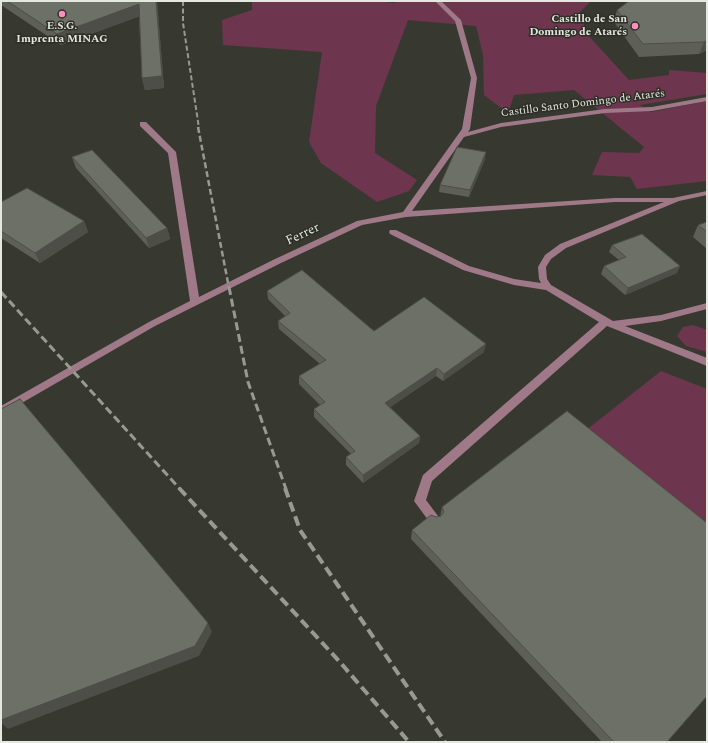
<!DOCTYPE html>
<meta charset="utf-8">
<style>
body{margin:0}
#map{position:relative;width:708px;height:743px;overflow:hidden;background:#373930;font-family:Spectral,serif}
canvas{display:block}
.frame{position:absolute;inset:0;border:2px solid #e5e7e1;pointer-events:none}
</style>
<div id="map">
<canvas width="708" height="743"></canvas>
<div class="frame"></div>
</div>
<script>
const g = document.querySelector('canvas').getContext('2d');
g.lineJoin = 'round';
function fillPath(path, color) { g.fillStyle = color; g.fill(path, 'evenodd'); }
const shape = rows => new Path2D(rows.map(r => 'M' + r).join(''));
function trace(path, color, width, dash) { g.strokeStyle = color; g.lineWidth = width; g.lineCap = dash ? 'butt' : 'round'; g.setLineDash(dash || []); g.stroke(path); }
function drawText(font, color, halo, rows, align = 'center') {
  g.font = font + ' Spectral,serif'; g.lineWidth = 3; g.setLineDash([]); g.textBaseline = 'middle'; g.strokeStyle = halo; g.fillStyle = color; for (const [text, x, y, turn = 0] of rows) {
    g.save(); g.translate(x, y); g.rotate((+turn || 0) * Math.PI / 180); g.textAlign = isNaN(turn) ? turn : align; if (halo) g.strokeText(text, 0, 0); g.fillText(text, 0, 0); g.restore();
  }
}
const green = shape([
 [252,1,380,1,394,3,397,1,591,1,580,12,587,34,629,80,669,75,669,70,707,73,707,94,640,105,651,112,707,101,707,181,637,189,630,177,592,175,602,152,639,153,644,147,574,90,514,95,508,113,484,95,483,55,476,26,408,20,376,106,375,153,417,180,409,191,377,202,321,163,309,142,322,52,223,45,222,20,252,10],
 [693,325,707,330,707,352,686,346,677,336,683,327],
 [661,371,707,389,707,537,580,435]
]);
const minor = shape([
 [435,1,441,1,461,20,477,78,470,129,468,132,501,123,605,109,652,107,707,97,707,101,652,111,605,113,501,127,464,137,412,211,615,198,673,198,707,191,707,195,679,201,566,248,551,259,546,267,547,279,551,285,613,321,661,315,707,303,707,309,661,321,625,326,707,358,707,366,607,326,432,481,426,500,441,520,439,524,435,525,431,524,414,501,423,475,599,322,546,290,514,285,463,270,390,234,389,232,390,230,396,230,469,266,514,279,541,283,539,279,538,267,545,255,560,244,664,202,615,202,406,217,362,225,281,263,155,326,1,415,1,406,149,322,190,301,168,153,140,126,140,122,146,122,176,152,199,297,275,259,357,221,403,212,462,129,471,78,455,21,435,1]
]);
const railFar3 = shape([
 [183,1,183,23,199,128]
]);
const railFar2 = shape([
 [198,127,229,288]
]);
const railFar1 = shape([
 [229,287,248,382,286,489],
 [1,292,180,489]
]);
const rail = shape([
 [179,488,339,661,409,742],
 [285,488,300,530,445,742]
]);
const wall = shape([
 [1,1,157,1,164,88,145,90,142,78,139,16,61,45,1,5],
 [707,1,707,50,699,54,639,57,614,22,617,10],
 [72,157,167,228,170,239,149,248,76,168],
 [485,159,469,197,439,192,440,185],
 [1,202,84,221,88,232,40,263,1,238],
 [707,222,707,249,693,237,698,225],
 [612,245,677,273,625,295,601,274,604,266,619,260,609,252],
 [267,291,374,331,484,352,443,381,436,376,390,407,420,436,419,443,363,483,346,465,346,457,351,454,314,417,314,409,320,405,299,384,299,376,320,364,279,329,278,321,285,316,268,299],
 [442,507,667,742,602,742,411,539,412,530,436,517,440,517]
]);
const shadedWall = shape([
 [156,1,157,1,164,88,145,90,142,78],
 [139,4,141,16,61,45,57,34],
 [707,40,707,50,699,54,704,42],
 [486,152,485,159,469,197,470,190],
 [84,221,88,232,40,263,35,253],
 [167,228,170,239,149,248,146,238],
 [680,266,677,273,625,295,628,288],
 [486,344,484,352,443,381,444,374],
 [437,368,436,376,385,411,385,403],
 [420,436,419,443,363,483,363,475],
 [208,623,212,632,199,656,8,729,1,723,1,720]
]);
const building = shape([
 [7,1,156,1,162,76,142,78,139,4,57,34,7,1],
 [629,1,707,1,707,40,704,42,643,44,617,10,629,1],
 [457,147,486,152,470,190,440,185,457,147],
 [92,150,167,228,146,238,72,157,92,150],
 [27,188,84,221,35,253,1,231,1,202,27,188],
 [707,222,707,232,698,225,707,222],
 [642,234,680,266,628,288,604,266,626,257,612,245,642,234],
 [302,270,374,331,424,297,486,344,444,374,437,368,385,403,420,436,363,475,346,457,355,451,314,409,325,402,299,376,326,360,278,321,290,313,267,291,302,270],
 [20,399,208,623,195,646,1,720,1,409,20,399],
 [567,411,707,523,707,696,667,742,614,742,412,530,431,515,436,517,441,516,444,512,442,507,567,411]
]);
const markers = [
 [62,14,4,"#fd8ebf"],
 [635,26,4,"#fd8ebf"]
];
const farPoinames = [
 ["Castillo de San",627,20],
 ["Domingo de Atarés",627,33],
 ["E.S.G.",62,27,"center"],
 ["Imprenta MINAG",62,40,"center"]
];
const farStreetnames = [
 ["Castillo Santo Domingo de Atarés",583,104,-7]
];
const streetNames = [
 ["Ferrer",303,235,-25]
];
fillPath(green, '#6e354f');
fillPath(minor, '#9f7988');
trace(railFar3, '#989a92', 2, [5, 2.5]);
trace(railFar2, '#989a92', 2.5, [6, 3]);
trace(railFar1, '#989a92', 3, [8, 4]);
trace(rail, '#989a92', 4, [10, 5]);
fillPath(wall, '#5e6058');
fillPath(shadedWall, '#4c4e47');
fillPath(building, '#6d7066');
trace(building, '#4c4e47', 1);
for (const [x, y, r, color] of markers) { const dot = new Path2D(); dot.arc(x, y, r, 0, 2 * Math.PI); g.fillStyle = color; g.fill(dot); trace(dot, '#2d2f26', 1.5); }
drawText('bold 11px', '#e5e7e1', '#2d2f26', farPoinames, 'right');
drawText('11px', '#e5e7e1', '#2d2f26', farStreetnames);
drawText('13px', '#e5e7e1', '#2d2f26', streetNames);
</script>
